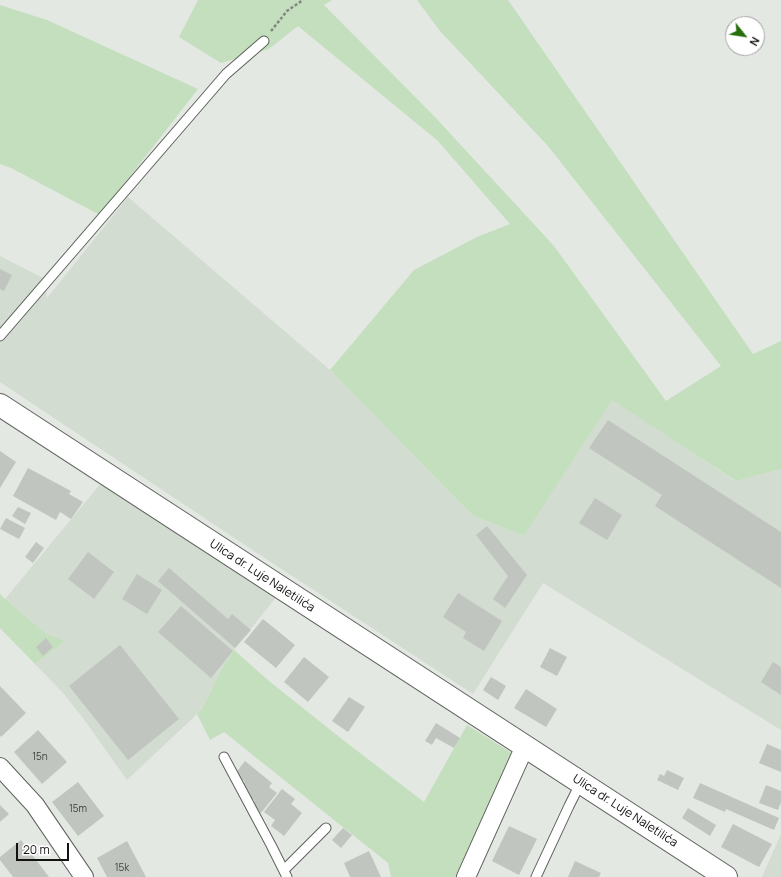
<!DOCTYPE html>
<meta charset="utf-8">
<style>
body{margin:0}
#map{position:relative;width:781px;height:877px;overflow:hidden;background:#e3e8e2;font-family:Manrope,sans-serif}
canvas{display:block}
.north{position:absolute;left:725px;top:16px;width:40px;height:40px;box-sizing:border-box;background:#fff;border:1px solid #a0a1a0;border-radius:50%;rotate:120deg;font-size:11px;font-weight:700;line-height:16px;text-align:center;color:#121311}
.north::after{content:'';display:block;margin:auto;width:14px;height:18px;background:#266e0c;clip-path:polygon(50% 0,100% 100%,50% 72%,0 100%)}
.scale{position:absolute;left:16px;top:843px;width:53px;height:18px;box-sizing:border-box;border:2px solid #121311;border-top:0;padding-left:5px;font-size:12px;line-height:14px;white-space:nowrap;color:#121311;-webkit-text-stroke:3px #fff;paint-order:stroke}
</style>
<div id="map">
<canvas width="781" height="877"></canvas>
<div class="north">N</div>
<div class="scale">20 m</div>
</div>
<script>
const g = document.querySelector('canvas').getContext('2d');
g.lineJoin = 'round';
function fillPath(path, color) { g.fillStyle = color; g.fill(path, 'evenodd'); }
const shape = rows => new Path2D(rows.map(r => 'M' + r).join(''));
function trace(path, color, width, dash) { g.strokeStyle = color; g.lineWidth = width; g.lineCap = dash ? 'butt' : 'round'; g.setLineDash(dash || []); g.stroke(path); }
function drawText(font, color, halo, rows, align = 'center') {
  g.font = font + ' Manrope,sans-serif'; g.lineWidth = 3; g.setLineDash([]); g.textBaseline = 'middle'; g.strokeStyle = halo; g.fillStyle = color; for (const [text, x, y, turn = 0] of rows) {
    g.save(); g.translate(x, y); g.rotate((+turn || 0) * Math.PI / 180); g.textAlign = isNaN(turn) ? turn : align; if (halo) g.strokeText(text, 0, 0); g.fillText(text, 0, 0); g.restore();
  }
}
const built = shape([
 [128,197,330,370,472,515,524,536,612,399,735,481,781,469,781,730,543,583,473,694,254,551,0,382,0,256,45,279,47,298],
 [102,482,277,596,234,650,221,670,203,707,193,718,127,780,83,718,64,694,35,664,64,641,47,634,5,599],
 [781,834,781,877,762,877]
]);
const green = shape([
 [198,0,332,0,324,5,434,116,554,246,666,401,721,366,548,146,440,31,417,0,508,0,753,354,781,341,781,469,736,481,612,400,524,536,472,515,330,370,414,270,477,237,510,224,438,141,298,26,269,49,221,63,179,37],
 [0,5,47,20,198,89,100,215,11,168,0,164],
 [0,594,5,599,47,634,65,641,35,664,0,628],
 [234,650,269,681,343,740,424,802,467,725,510,752,512,755,458,877,391,877,388,863,224,732,210,740,197,714,203,707,221,670]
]);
const building = shape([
 [0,269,12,275,4,291,0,289],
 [608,420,781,532,781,588,655,506,662,495,589,448],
 [0,451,16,462,0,488],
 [28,468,71,491,69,494,83,502,71,519,60,512,56,520,13,496],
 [595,498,622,515,607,540,579,523],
 [18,507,31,513,25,524,12,516],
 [6,518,25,528,19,539,0,529],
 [487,526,527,575,505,608,493,599,508,576,476,535],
 [36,542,44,548,33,563,25,557],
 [88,552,114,572,94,599,68,579],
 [169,568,228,619,232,614,251,630,235,648,158,581],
 [137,574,162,590,147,614,122,599],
 [458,593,502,621,484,651,463,638,466,632,443,617],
 [181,606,233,651,211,678,158,632],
 [263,619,295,645,276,668,244,642],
 [46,638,53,647,43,656,36,647],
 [120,645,179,719,128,760,69,686],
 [550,648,567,657,557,676,540,667],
 [304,657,329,677,308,702,284,682],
 [773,662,781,667,781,695,761,682],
 [491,677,506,686,498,700,483,690],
 [0,686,26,713,1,737,0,735],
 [526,689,557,709,546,727,514,708],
 [349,697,365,707,348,732,332,721],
 [436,723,460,738,454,748,436,738,432,745,425,741],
 [38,730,67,762,42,784,14,752],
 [767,744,781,750,781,772,759,763],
 [245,761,272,783,269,787,277,793,261,813,251,805,255,801,244,792,246,789,242,785,245,782,235,774],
 [667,770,684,778,678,790,657,780,660,774,664,776],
 [78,782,104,816,78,836,52,802],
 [700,783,779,818,774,830,726,809,725,812,693,798],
 [766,785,781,791,781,802,778,810,759,803],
 [282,789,295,799,291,804,302,813,284,836,271,826,275,820,264,812],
 [0,805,9,814,0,822],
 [688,808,716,825,710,836,682,818],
 [733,824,772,844,759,867,721,847],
 [509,826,537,839,519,875,492,861],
 [343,828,352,835,341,848,332,840],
 [21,840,49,877,13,877,0,860,0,857],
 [127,841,146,877,107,877,97,858],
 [369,851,381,877,350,877,344,863],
 [575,861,601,873,599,877,568,877]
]);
const path = shape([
 [271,31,287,11,303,0]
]);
const service = shape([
 [0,336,226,74,264,41],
 [224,757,271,845,287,877],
 [284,870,326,828],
 [536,877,569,806,576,792,583,784]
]);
const minor = shape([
 [0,767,35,805,84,877],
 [466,877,525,746]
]);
const secondary = shape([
 [0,405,726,877]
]);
const numberNames = [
 ["15n",40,757],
 ["15m",78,809],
 ["15k",122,868]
];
const streetNames = [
 ["Ulica dr. Luje Naletilića",262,576,33],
 ["Ulica dr. Luje Naletilića",625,811,33]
];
fillPath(built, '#d3dcd1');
fillPath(green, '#c4dfbd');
fillPath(building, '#c1c5c0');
trace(service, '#5d615c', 11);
trace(minor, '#5d615c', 20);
trace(secondary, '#5d615c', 24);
trace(path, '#838782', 2.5, [3, 2]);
trace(service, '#fff', 9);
trace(minor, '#fff', 18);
trace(secondary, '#fff', 22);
drawText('10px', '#3e403d', null, numberNames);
drawText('12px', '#121311', '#fff', streetNames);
</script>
